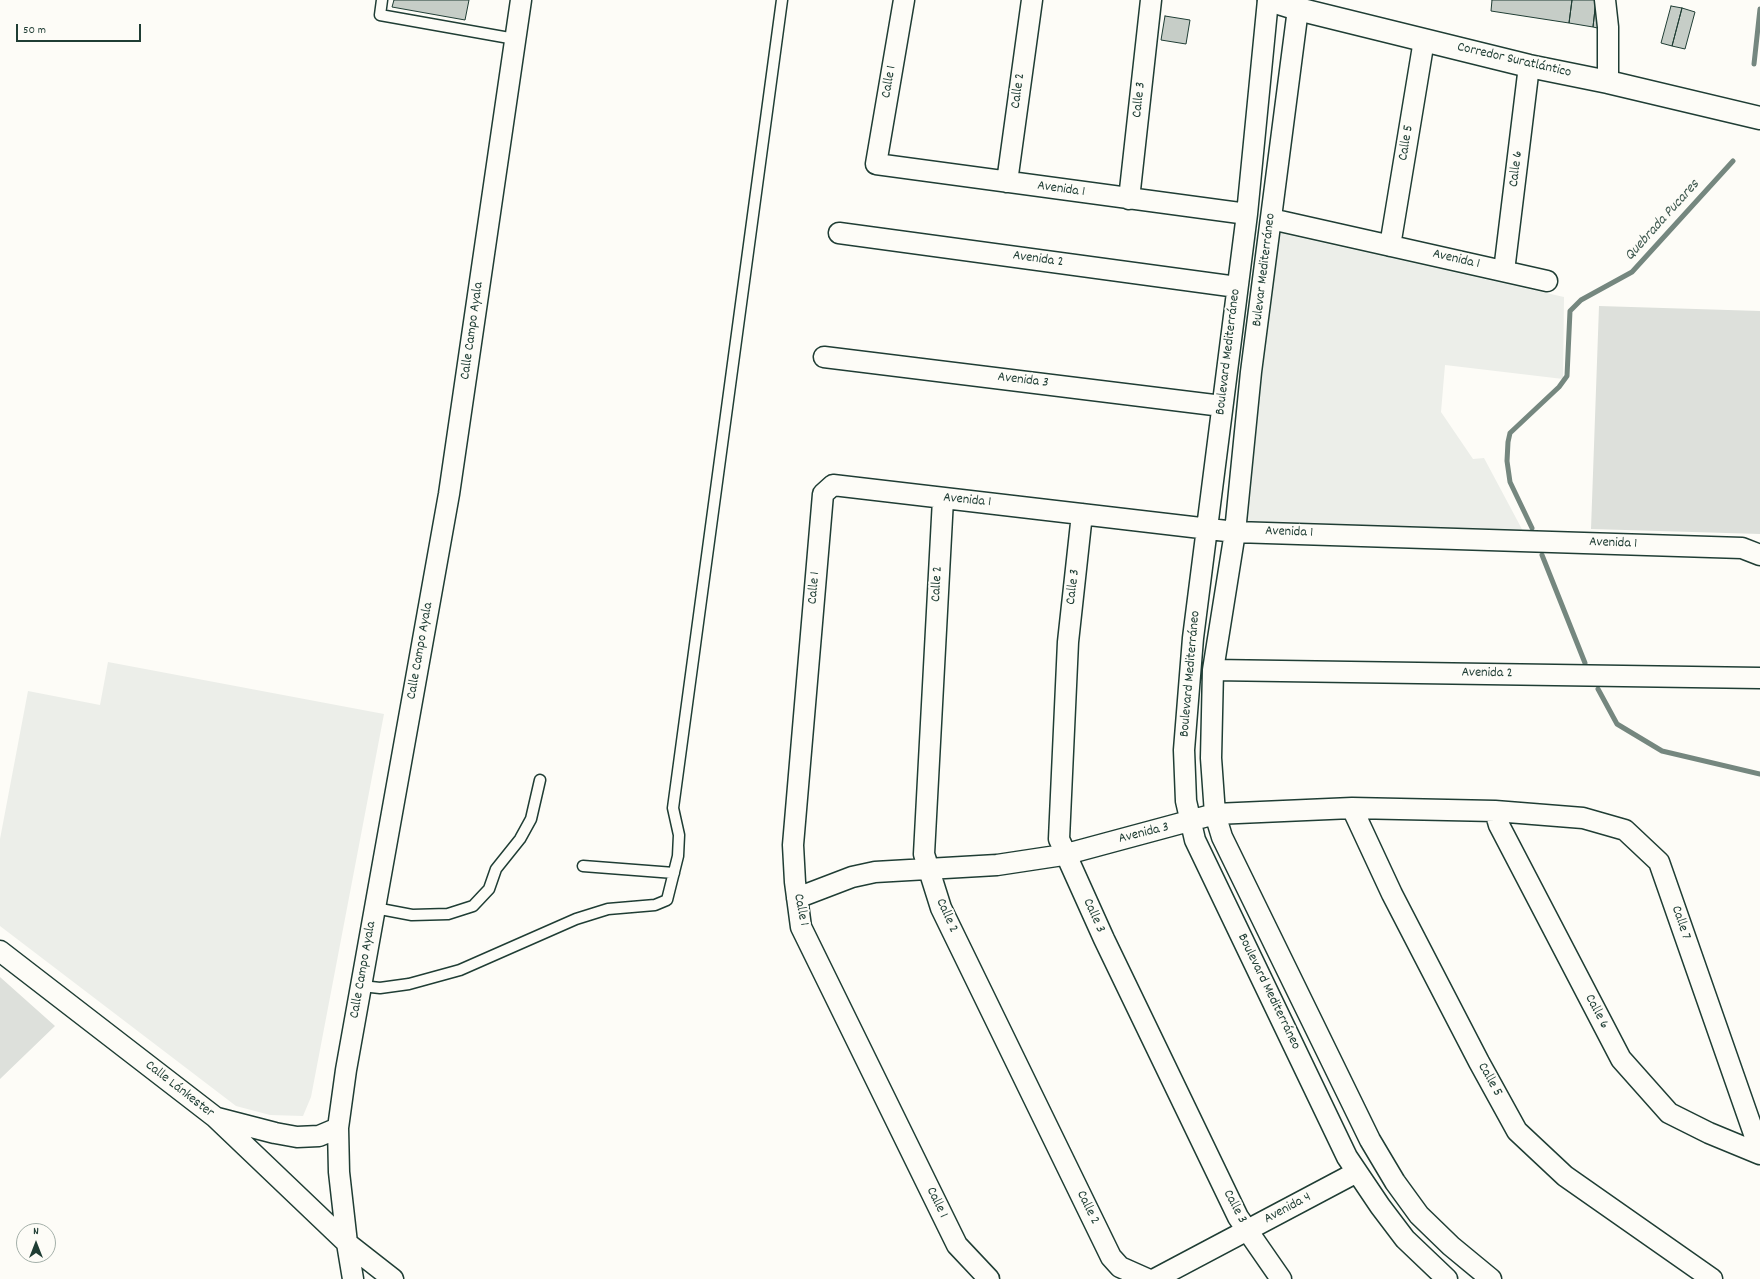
<!DOCTYPE html>
<meta charset="utf-8">
<style>
body{margin:0}
#map{position:relative;width:1760px;height:1279px;overflow:hidden;background:#fdfcf7;font-family:Dekko,sans-serif}
canvas{display:block}
.north{position:absolute;left:16px;top:1223px;width:40px;height:40px;box-sizing:border-box;background:#fdfcf7;border:1px solid #a4b0a9;border-radius:50%;rotate:0deg;font-size:11px;font-weight:700;line-height:16px;text-align:center;color:#1f3d34}
.north::after{content:'';display:block;margin:auto;width:14px;height:18px;background:#1f3d34;clip-path:polygon(50% 0,100% 100%,50% 72%,0 100%)}
.scale{position:absolute;left:16px;top:24px;width:125px;height:18px;box-sizing:border-box;border:2px solid #1f3d34;border-top:0;padding-left:5px;font-size:12px;line-height:14px;white-space:nowrap;color:#1f3d34;-webkit-text-stroke:3px #fdfcf7;paint-order:stroke}
</style>
<div id="map">
<canvas width="1760" height="1279"></canvas>
<div class="north">N</div>
<div class="scale">50 m</div>
</div>
<script>
const g = document.querySelector('canvas').getContext('2d');
g.lineJoin = 'round';
function fillPath(path, color) { g.fillStyle = color; g.fill(path, 'evenodd'); }
const shape = rows => new Path2D(rows.map(r => 'M' + r).join(''));
function trace(path, color, width, dash) { g.strokeStyle = color; g.lineWidth = width; g.lineCap = dash ? 'butt' : 'round'; g.setLineDash(dash || []); g.stroke(path); }
function drawText(font, color, halo, rows, align = 'center') {
  g.font = font + ' Dekko,sans-serif'; g.lineWidth = 4; g.setLineDash([]); g.textBaseline = 'middle'; g.strokeStyle = halo; g.fillStyle = color; for (const [text, x, y, turn = 0] of rows) {
    g.save(); g.translate(x, y); g.rotate((+turn || 0) * Math.PI / 180); g.textAlign = isNaN(turn) ? turn : align; if (halo) g.strokeText(text, 0, 0); g.fillText(text, 0, 0); g.restore();
  }
}
const built = shape([
 [1279,233,1564,297,1563,379,1445,365,1441,412,1473,459,1484,458,1524,533,1244,524],
 [108,662,384,714,311,1097,303,1116,270,1115,236,1106,0,926,0,839,28,691,100,705]
]);
const green = shape([
 [1599,306,1760,311,1760,534,1591,529],
 [0,977,55,1026,0,1079]
]);
const stream = shape([
 [1754,64,1760,9],
 [1532,528,1510,482,1507,461,1508,442,1510,433,1559,387,1567,376,1570,311,1581,300,1632,272,1733,161],
 [1542,555,1585,663],
 [1598,689,1617,724,1662,751,1760,774]
]);
const building = shape([
 [394,0,469,0,465,20,392,7,394,0],
 [1492,0,1572,0,1569,23,1491,11,1492,0],
 [1572,0,1596,0,1593,27,1569,23,1572,0],
 [1596,0,1606,30,1593,27,1596,0],
 [1671,6,1682,8,1672,46,1661,43,1671,6],
 [1682,8,1695,12,1685,49,1672,46,1682,8],
 [1165,16,1190,20,1186,44,1161,40,1165,16]
]);
const service = shape([
 [382,0,380,15,515,39],
 [583,866,674,873],
 [375,908,412,915,448,914,473,906,489,889,496,869,520,839,531,819,540,780],
 [362,986,380,988,409,984,460,970,576,919,608,909,655,905,667,900,678,856,679,835,673,808,782,0]
]);
const minor = shape([
 [904,0,876,164,1247,214],
 [1268,0,1247,214,1193,638,1184,750,1186,801,1195,840,1347,1157,1380,1206,1405,1239,1447,1279],
 [1605,0,1608,27,1608,82],
 [1298,9,1251,372,1235,532,1213,670,1211,758,1215,814,1222,837,1370,1140,1395,1182,1419,1215,1451,1246,1491,1279],
 [1007,182,1032,0],
 [1129,199,1151,0],
 [1271,219,1547,281],
 [839,233,1237,287],
 [1390,246,1424,40],
 [1504,271,1529,66],
 [824,357,1222,406],
 [943,499,924,854,941,908,1111,1257,1120,1267,1147,1279],
 [1082,514,1068,642,1059,839,1104,939,1238,1217,1281,1279],
 [1213,670,1760,678],
 [1352,808,1392,894,1479,1062,1517,1131,1565,1176,1712,1279],
 [1495,811,1499,825,1621,1059,1669,1113,1709,1133,1760,1154],
 [797,898,852,877,875,872,997,865,1063,855,1215,814,1352,808,1495,811,1583,818,1625,830,1659,862,1760,1151],
 [0,951,215,1117,347,1243,393,1279],
 [217,1118,275,1133,297,1137,319,1136,338,1128],
 [353,1279,347,1243,339,1172,338,1128,346,1070,449,494,521,0],
 [989,1279,957,1245,801,927,795,882,793,845,823,494,833,485,1235,532,1742,548,1760,555],
 [1155,1279,1357,1172]
]);
const primary = shape([
 [1269,0,1298,9,1529,66,1608,82,1760,118]
]);
const streetNames = [
 ["Corredor Suratlántico",1514,61,13],
 ["Calle 1",890,82,-80],
 ["Calle 2",1019,91,-82],
 ["Calle 3",1140,100,-84],
 ["Calle 5",1407,143,-81],
 ["Calle 6",1517,169,-83],
 ["Avenida 1",1061,190,8],
 ["Avenida 2",1038,260,8],
 ["Avenida 1",1456,260,13],
 ["Bulevar Mediterráneo",1265,270,-83],
 ["Calle Campo Ayala",473,331,-82],
 ["Boulevard Mediterráneo",1229,352,-83],
 ["Avenida 3",1023,381,7],
 ["Avenida 1",967,501,6],
 ["Avenida 1",1289,533,2],
 ["Avenida 1",1613,544,2],
 ["Calle 2",938,584,-87],
 ["Calle 3",1074,587,-83],
 ["Calle 1",815,588,-85],
 ["Calle Campo Ayala",421,651,-80],
 ["Boulevard Mediterráneo",1191,674,-85],
 ["Avenida 2",1487,674,1],
 ["Avenida 3",1144,834,-14],
 ["Calle 1",800,910,79],
 ["Calle 2",946,916,66],
 ["Calle 3",1093,916,66],
 ["Calle 7",1680,923,71],
 ["Calle Campo Ayala",364,970,-80],
 ["Boulevard Mediterráneo",1268,992,64],
 ["Calle 6",1596,1012,62],
 ["Calle 5",1489,1080,61],
 ["Calle Lánkester",179,1090,38],
 ["Calle 1",936,1203,64],
 ["Calle 3",1234,1207,62],
 ["Calle 2",1087,1208,64],
 ["Avenida 4",1288,1209,-28]
];
const waterNames = [
 ["Quebrada Pucares",1663,221,-48]
];
fillPath(built, '#eceee9');
fillPath(green, '#dde0db');
trace(stream, '#75877f', 5);
fillPath(building, '#c6cdc7');
trace(building, '#1f3d34', 1);
trace(service, '#1f3d34', 13);
trace(minor, '#1f3d34', 23);
trace(primary, '#1f3d34', 25);
trace(service, '#fdfcf7', 10);
trace(minor, '#fdfcf7', 20);
trace(primary, '#fdfcf7', 22);
drawText('14px', '#1f3d34', '#fdfcf7', streetNames);
drawText('italic 15px', '#435c53', '#fdfcf7', waterNames);
</script>
